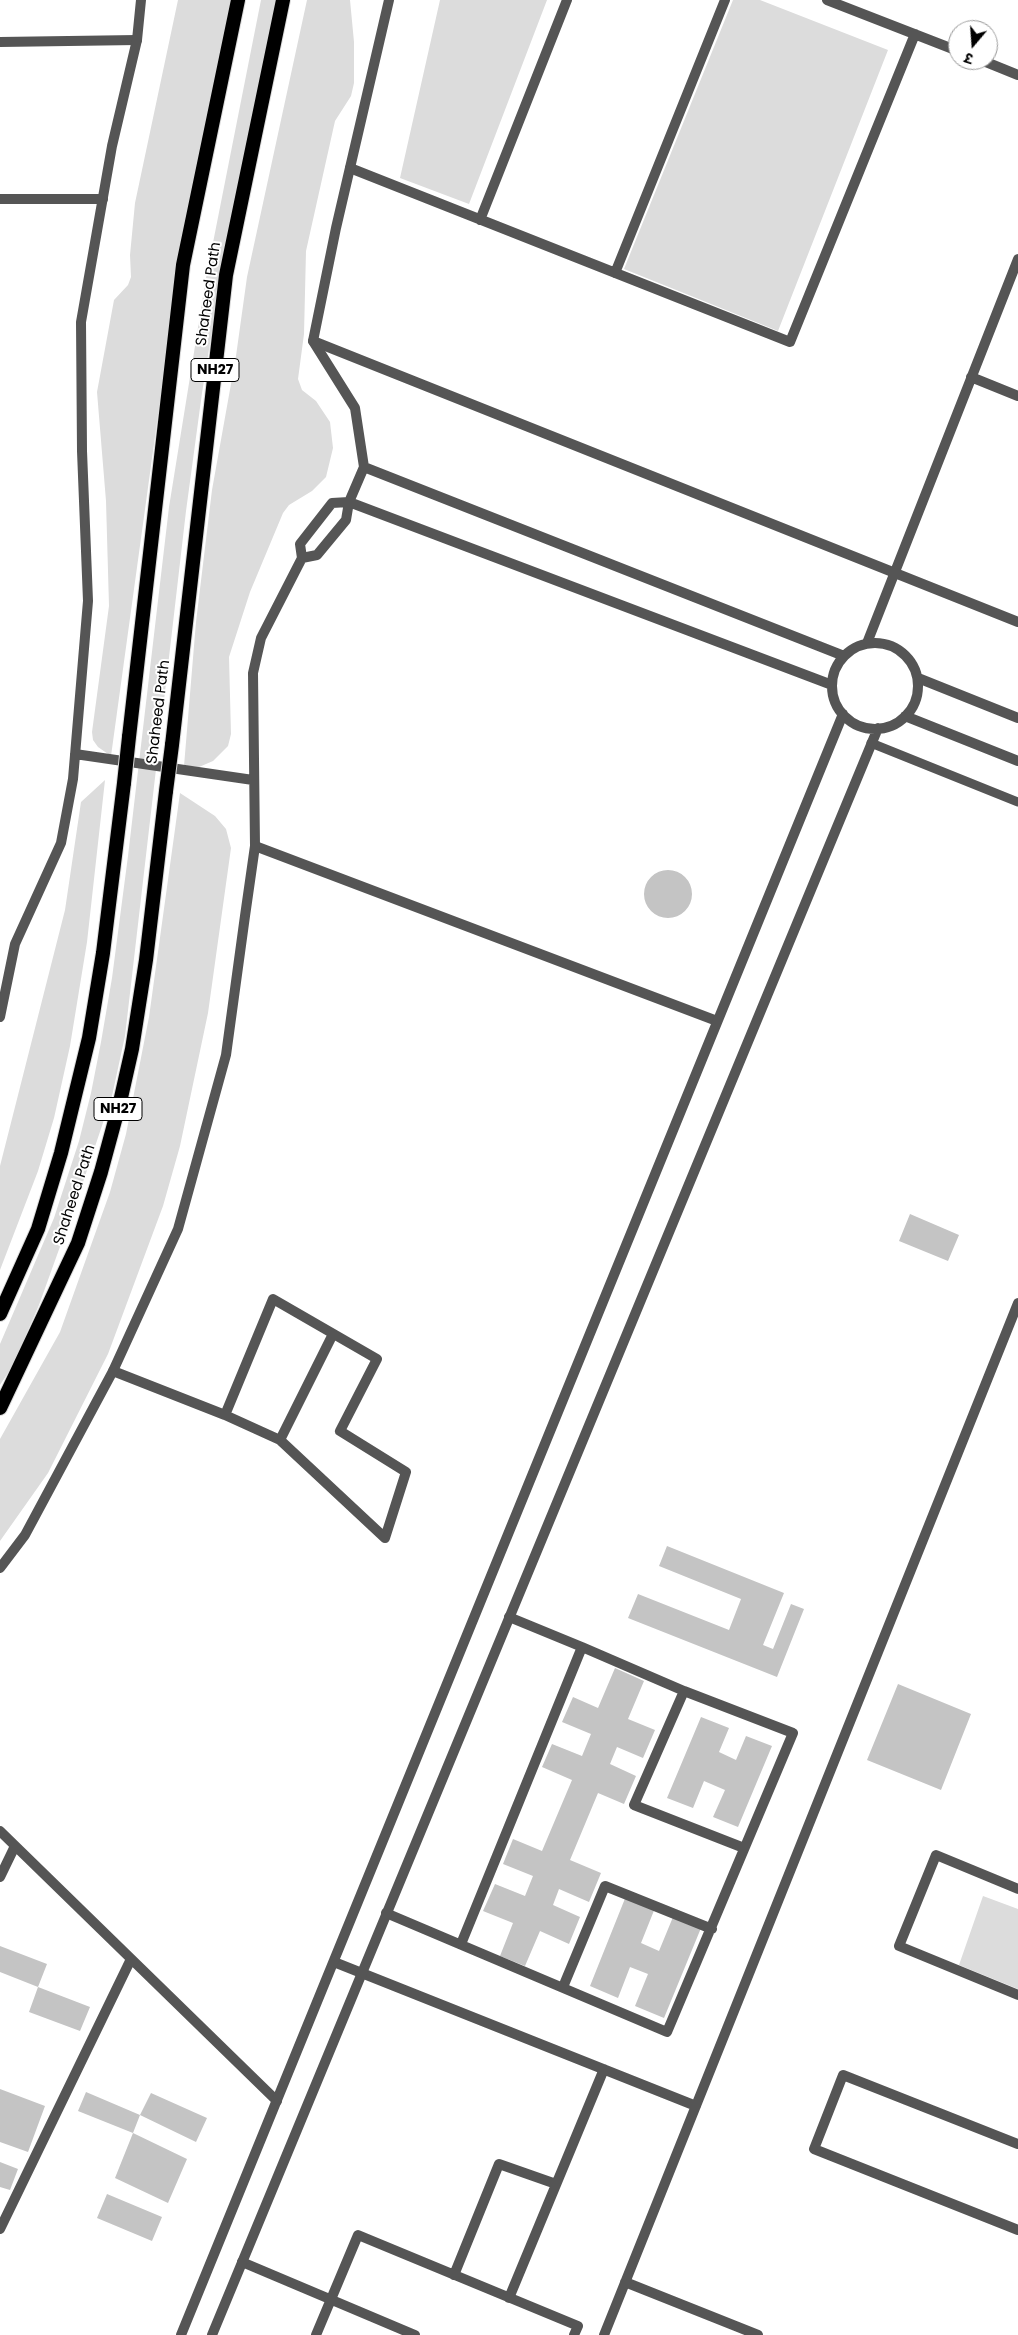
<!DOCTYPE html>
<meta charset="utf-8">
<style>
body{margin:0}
#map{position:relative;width:1018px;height:2335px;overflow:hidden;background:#fff;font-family:Poppins,"Noto Sans Devanagari",sans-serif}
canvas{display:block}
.north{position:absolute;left:948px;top:20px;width:50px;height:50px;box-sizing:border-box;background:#fff;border:1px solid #999;border-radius:50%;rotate:198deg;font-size:14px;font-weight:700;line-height:20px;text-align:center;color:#000}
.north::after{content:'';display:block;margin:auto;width:18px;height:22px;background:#000;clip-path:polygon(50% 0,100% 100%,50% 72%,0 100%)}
</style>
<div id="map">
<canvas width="1018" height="2335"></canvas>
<div class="north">उ</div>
</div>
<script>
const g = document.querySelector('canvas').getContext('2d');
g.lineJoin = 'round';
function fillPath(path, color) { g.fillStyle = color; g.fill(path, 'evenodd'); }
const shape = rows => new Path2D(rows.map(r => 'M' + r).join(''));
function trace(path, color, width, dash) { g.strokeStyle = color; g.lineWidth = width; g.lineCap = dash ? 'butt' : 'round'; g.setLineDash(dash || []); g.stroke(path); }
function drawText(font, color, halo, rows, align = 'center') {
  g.font = font + ' Poppins,sans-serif'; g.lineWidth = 4; g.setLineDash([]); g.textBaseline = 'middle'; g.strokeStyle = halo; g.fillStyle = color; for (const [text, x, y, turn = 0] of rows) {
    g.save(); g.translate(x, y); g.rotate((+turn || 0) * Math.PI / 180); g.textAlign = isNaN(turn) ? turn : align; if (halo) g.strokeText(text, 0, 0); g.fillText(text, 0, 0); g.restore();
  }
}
const green = shape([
 [178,0,236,0,173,306,111,756,98,747,93,740,92,732,109,606,106,501,97,392,114,300,128,285,131,277,130,255,135,203],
 [261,0,279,0,220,281,202,393,186,511,125,1036,112,1096,80,1191,39,1305,12,1367,0,1385,0,1344,54,1218,79,1141,91,1093,101,1042,112,978,128,856,169,507,206,278],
 [307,0,350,0,354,42,354,83,351,96,335,121,306,251,304,334,298,379,302,390,316,401,330,422,333,448,326,477,312,491,289,505,283,513,250,592,229,657,231,734,228,746,213,761,199,767,184,766,196,622,212,490,236,356,247,277],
 [440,0,547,0,469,204,400,178],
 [733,0,760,0,888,50,778,331,624,269],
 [105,780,87,942,70,1046,54,1118,38,1171,0,1270,0,1166,65,910,81,802],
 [180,793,215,816,226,829,231,848,208,1013,180,1146,163,1206,108,1354,48,1473,0,1541,0,1439,60,1332,110,1192,126,1134,149,1017],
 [983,1896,1018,1909,1018,1989,959,1965]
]);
const building = shape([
 '644 894a24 24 0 1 1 48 0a24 24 0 1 1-48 0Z',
 [910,1214,959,1235,948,1261,899,1241],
 [667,1546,784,1593,763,1645,773,1649,791,1604,804,1609,777,1677,628,1618,638,1594,729,1630,741,1599,659,1566],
 [615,1668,644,1681,628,1719,655,1730,643,1758,617,1747,610,1764,636,1776,624,1804,598,1793,570,1860,601,1873,589,1902,559,1889,553,1905,580,1917,569,1944,540,1931,525,1966,500,1956,513,1923,483,1911,495,1884,525,1896,533,1876,503,1864,513,1839,542,1851,572,1780,542,1767,552,1744,582,1756,591,1734,562,1722,573,1697,598,1708],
 [898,1684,971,1714,941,1790,867,1760],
 [701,1717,729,1728,719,1752,736,1760,746,1736,772,1746,738,1827,713,1817,725,1790,704,1781,693,1808,667,1798],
 [626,1896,655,1908,641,1943,659,1951,673,1917,701,1928,664,2018,635,2006,648,1974,630,1967,618,1998,590,1986],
 [0,1946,47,1964,38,1987,0,1972],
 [38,1987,90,2007,80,2031,29,2012],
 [0,2089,45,2106,28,2152,0,2142],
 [86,2092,140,2115,133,2133,187,2159,168,2203,115,2178,133,2133,78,2111],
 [151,2093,207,2118,196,2142,140,2115],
 [0,2162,18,2169,10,2190,0,2187],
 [107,2194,162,2217,152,2241,97,2218]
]);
const service = shape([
 [871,743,1018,802]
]);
const minor = shape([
 [827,0,958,51],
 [0,42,137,40],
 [981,60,1018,75],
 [350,168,790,342,915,34],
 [0,199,103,199],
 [480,220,567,0],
 [615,273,725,0],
 [313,341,1018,622],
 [971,377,1018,396],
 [867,643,1018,259],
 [255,846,717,1021],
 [113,1371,225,1415,280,1440,385,1538,406,1472,340,1431,377,1359,273,1299,225,1415],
 [280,1440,333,1334],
 [509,1617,582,1647],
 [684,1691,634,1805,744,1848],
 [0,1831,277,2101],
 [0,1877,15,1846],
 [1018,1889,936,1855,899,1946,1018,1995],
 [386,1913,667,2032,793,1733,684,1691,582,1647,461,1944],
 [334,1962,696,2106],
 [563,1987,605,1886,712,1929],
 [1018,2144,843,2075,814,2149,1018,2230],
 [0,2229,131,1959],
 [242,2262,415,2335],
 [454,2275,499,2164,556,2184],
 [625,2282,758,2335],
 [509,2298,604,2069],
 [316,2335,358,2235,578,2326,574,2335],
 [604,2335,1018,1303]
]);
const tertiary = shape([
 [364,467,844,656],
 [302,558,317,555,346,520,349,502,364,467,355,408,313,341,336,228,389,0],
 '832 686a43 43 0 1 1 86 0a43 43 0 1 1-86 0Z',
 [918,678,1018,718],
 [905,716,1018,761],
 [75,754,253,780],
 [0,1017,15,944,61,843,73,779,88,601,82,451,81,322,112,146,137,40,141,0],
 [0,1568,25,1535,113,1371,178,1229,226,1055,245,916,255,846,253,673,261,638,302,558,300,544,332,503,349,502,832,685],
 [181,2335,843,714],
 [212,2335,878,728]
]);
const trunk = shape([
 [129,737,183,265,238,0],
 [172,745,226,275,283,0],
 [0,1314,38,1229,61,1153,89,1038,103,953,124,783],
 [0,1408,78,1243,101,1172,120,1102,132,1049,146,960,166,791]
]);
const trunkBridge = shape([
 [124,783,129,737],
 [166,791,172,745]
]);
const shields = [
 [215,370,48],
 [118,1109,48]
];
const shieldNames = [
 ["NH27",215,370],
 ["NH27",118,1109]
];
const streetNames = [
 ["Shaheed Path",209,294,-82],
 ["Shaheed Path",159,712,-83],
 ["Shaheed Path",75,1195,-72]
];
fillPath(green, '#dcdcdc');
fillPath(building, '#c4c4c4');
trace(trunk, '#dbdbdb', 16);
trace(service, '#555', 9);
trace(minor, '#555', 10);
trace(tertiary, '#555', 10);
trace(trunk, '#000', 14);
trace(trunkBridge, '#dbdbdb', 16, []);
trace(trunkBridge, '#000', 14);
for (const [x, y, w] of shields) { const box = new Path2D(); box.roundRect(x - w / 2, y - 11.5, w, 23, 4); g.fillStyle = '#fff'; g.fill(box); trace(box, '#000', 1); }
drawText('bold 14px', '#000', null, shieldNames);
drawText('15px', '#000', '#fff', streetNames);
</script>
